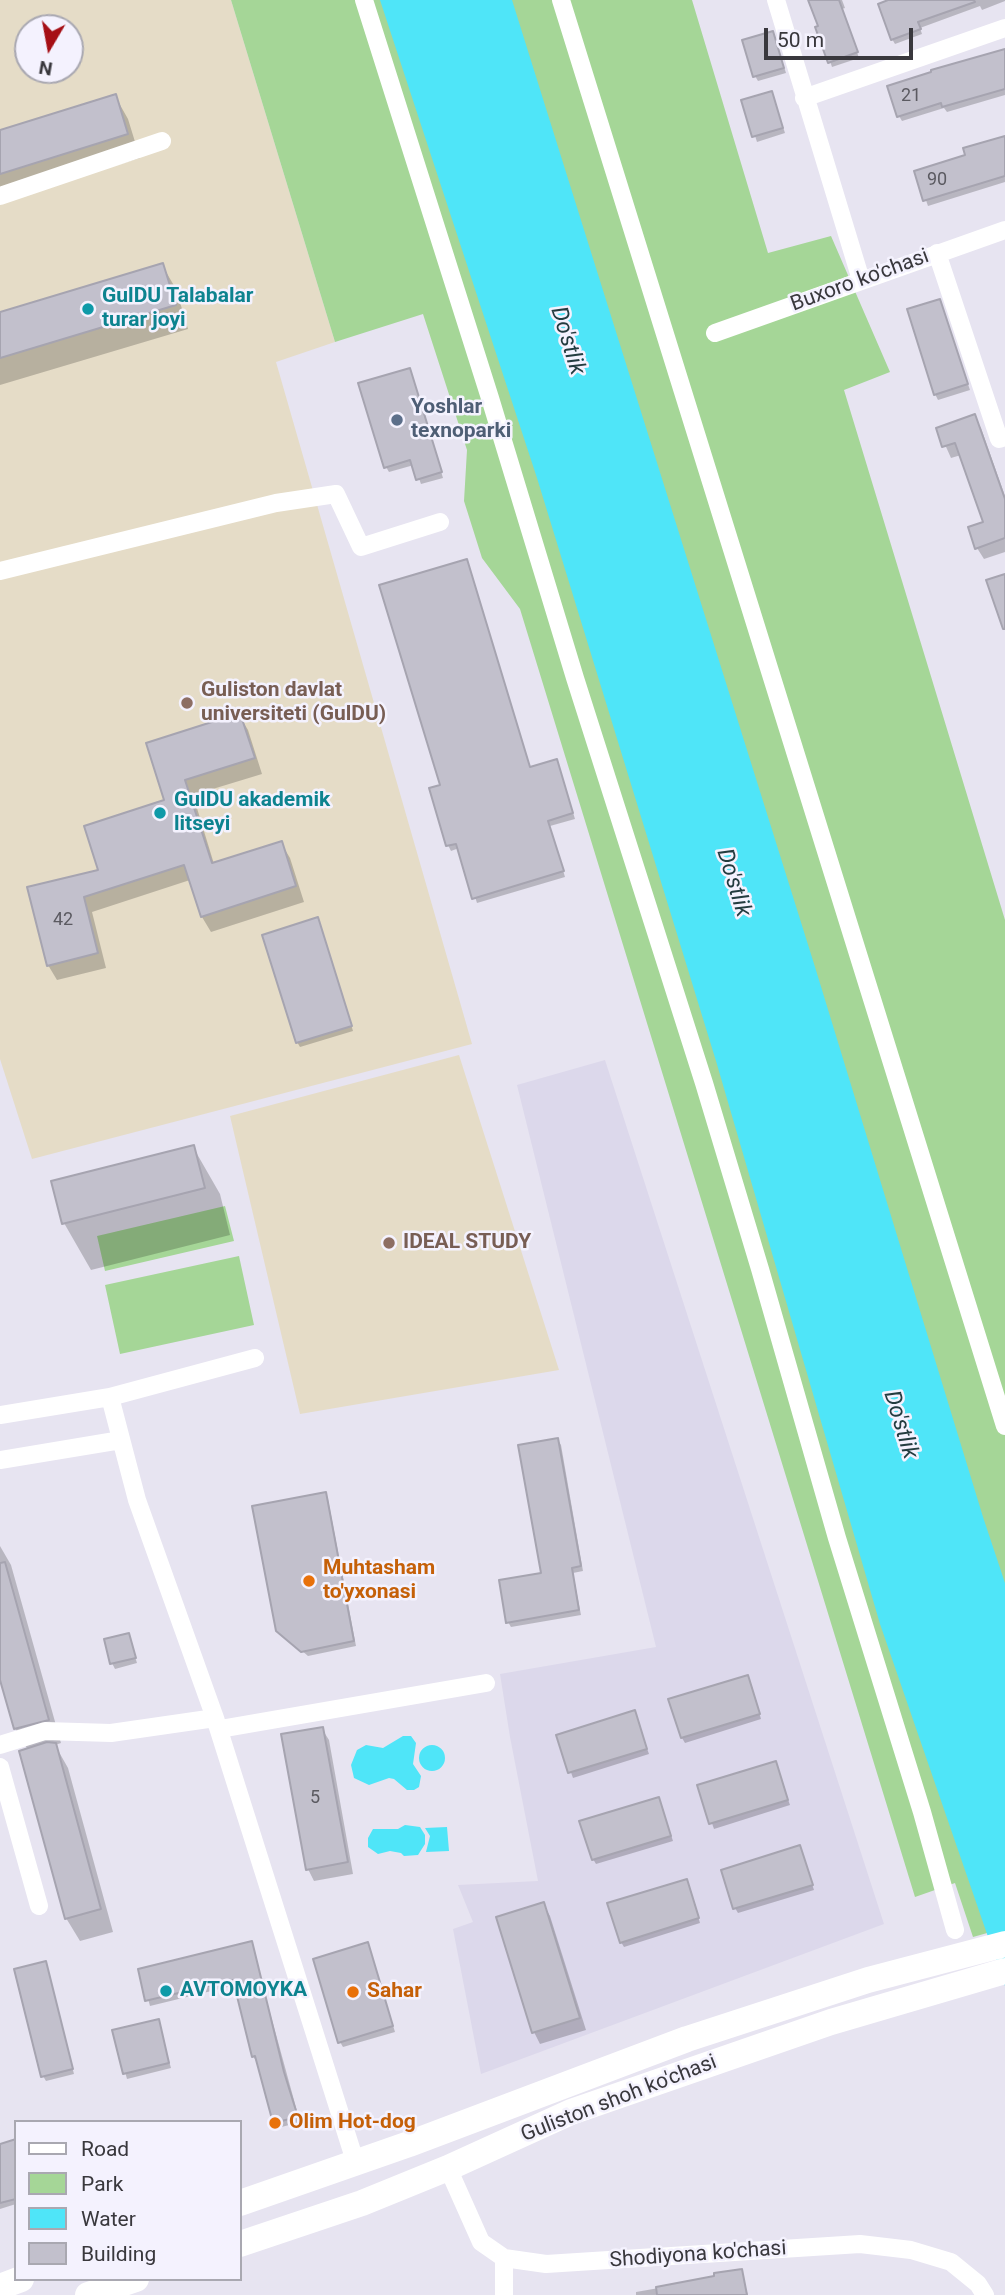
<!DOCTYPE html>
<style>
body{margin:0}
#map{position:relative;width:1005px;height:2295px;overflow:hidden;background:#e7e4f1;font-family:Roboto,sans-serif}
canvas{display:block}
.legend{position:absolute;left:14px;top:2120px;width:228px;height:161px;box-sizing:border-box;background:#f4f2fe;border:2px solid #a9a8b1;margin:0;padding:9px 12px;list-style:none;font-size:21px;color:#39383d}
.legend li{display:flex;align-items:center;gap:14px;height:35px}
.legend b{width:35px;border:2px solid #a9a8b1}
.north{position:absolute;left:14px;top:14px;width:70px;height:70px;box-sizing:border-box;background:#f4f2fe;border:2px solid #a9a8b1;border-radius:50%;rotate:190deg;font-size:19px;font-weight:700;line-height:28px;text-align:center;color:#39383d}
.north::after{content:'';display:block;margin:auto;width:24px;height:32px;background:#a60f15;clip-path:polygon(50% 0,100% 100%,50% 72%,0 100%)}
.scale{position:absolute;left:764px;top:28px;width:149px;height:32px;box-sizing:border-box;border:4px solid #39383d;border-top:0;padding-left:9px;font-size:21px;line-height:24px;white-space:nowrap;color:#39383d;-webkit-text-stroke:5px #f4f2fe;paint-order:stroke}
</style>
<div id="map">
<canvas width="1005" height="2295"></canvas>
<ul class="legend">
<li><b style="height:9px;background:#fff"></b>Road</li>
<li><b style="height:19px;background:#a5d697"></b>Park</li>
<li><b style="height:19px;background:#4fe5f8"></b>Water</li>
<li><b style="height:19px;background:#c2c0cc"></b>Building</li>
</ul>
<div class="north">N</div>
<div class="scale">50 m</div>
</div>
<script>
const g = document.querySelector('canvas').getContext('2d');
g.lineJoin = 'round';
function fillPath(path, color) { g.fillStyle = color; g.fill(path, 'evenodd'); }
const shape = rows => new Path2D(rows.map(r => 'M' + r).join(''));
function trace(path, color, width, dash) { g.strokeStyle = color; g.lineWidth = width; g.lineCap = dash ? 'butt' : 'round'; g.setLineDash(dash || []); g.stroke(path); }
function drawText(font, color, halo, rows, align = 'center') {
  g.font = font + ' Roboto,sans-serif'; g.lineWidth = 5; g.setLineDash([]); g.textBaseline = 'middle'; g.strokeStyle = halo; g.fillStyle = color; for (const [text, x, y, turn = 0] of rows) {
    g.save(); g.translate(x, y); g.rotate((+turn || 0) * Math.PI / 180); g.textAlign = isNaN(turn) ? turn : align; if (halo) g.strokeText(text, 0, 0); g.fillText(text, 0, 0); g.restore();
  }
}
const built = shape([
 [605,1060,884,1924,481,2074,453,1929,473,1922,458,1885,538,1881,510,1737,500,1674,656,1647,517,1085]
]);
const education = shape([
 [0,0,231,0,335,342,276,362,472,1044,32,1159,0,1059],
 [28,28,70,28,70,70,28,70],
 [459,1055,559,1370,300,1414,230,1116]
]);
const green = shape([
 [231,0,692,0,768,253,831,236,890,372,844,390,1005,920,1005,1928,973,1937,955,1883,915,1897,520,609,482,558,464,501,467,450,423,314,335,342],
 [225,1206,234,1241,105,1271,97,1236],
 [239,1256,254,1325,120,1354,105,1285]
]);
const water = shape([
 [380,0,512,0,815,967,983,1517,1005,1583,1005,1986,880,1624,716,1061,537,478],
 [403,1736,411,1736,416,1743,413,1764,421,1776,419,1787,414,1790,407,1790,394,1779,389,1778,369,1785,354,1778,351,1765,357,1750,366,1745,383,1748],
 '419 1758a13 13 0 1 1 26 0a13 13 0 1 1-26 0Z',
 [405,1825,420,1827,425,1835,425,1844,418,1855,404,1856,401,1853,390,1851,378,1854,368,1847,368,1838,373,1829,398,1829],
 [447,1827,449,1851,426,1852,430,1836,425,1828]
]);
const shadow = shape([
 [810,0,842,0,845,8,842,9,859,58,832,67],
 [893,0,1005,0,1005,1,982,10,980,6,920,28,922,34,895,44,892,39],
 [775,38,786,73,758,81,755,76],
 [1005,51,1005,95,947,112,944,108,902,121,899,116],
 [115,96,128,119,140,158,0,201,0,132],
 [774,99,785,133,757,142,744,102],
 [1005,137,1005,182,928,206,916,172,967,156],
 [162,265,176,289,188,329,0,385,0,314],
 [940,301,970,390,938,400,935,394],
 [412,375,443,478,421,484,414,465,389,472,386,467],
 [974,417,981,428,1005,496,1005,552,984,559,977,548,985,523,961,455,951,458,938,429],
 [467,561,530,768,559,766,575,819,550,826,565,877,477,903,459,848,451,851,448,845],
 [239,715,248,730,262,774,193,795,214,864,281,843,290,858,304,902,211,932,202,917,190,880,92,912,106,968,57,980,48,965,29,889,100,871,166,802],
 [320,924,353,1031,300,1047,297,1042],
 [193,1147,220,1194,230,1235,91,1270,64,1223],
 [558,1440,561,1445,583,1571,573,1573,581,1615,511,1627,508,1622,543,1575],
 [325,1494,328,1499,356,1646,308,1656,278,1630],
 [0,1546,11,1565,61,1743,55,1745,68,1768,113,1932,80,1941,66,1918,28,1750,15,1728,0,1674],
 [128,1635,137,1663,115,1669,112,1663],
 [750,1682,761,1719,685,1743,682,1738],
 [634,1712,649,1754,573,1778,558,1736],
 [322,1729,329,1740,353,1874,314,1881,308,1869],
 [775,1763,790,1805,714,1829,699,1786],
 [661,1804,673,1841,596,1864,593,1859],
 [800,1848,814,1890,738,1913,735,1908],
 [689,1886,700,1923,624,1947,621,1942],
 [543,1904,550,1916,586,2030,540,2044,534,2032],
 [251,1943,300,2122,278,2128,258,2061,256,2061,253,2056,236,1985,150,2006,140,1970],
 [370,1949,395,2032,343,2047,340,2042],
 [45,1963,74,2074,46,2081,43,2076],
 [158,2021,171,2068,127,2079,114,2032],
 [16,2141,16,2204,0,2209,0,2145],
 [741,2271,748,2295,636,2295,636,2292,716,2278]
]);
const building = shape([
 [808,0,839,0,858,52,828,63,815,27,818,26,808,0],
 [888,0,974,0,975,2,918,22,921,29,891,40,878,4,888,0],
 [773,31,784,68,753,77,742,40,773,31],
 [1005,49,1005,89,942,107,941,103,897,117,887,86,931,72,931,70,1005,49],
 [772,91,783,128,752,137,741,100,772,91],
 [116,94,128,134,0,174,0,130,116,94],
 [1005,136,1005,176,923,201,914,171,965,155,963,148,1005,136],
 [163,263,176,305,0,358,0,312,163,263],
 [940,299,968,384,934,395,907,309,940,299],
 [410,368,442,472,416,480,410,460,384,468,358,383,410,368],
 [975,414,1005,499,1005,538,975,549,968,527,983,522,955,443,942,447,936,428,975,414],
 [467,559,530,767,557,759,573,813,548,821,564,871,472,899,456,844,446,846,429,788,440,785,379,585,467,559],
 [1005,574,1005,629,1003,629,986,580,1005,574],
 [240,713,255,758,185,780,212,863,282,841,296,886,201,917,184,865,84,897,98,953,47,966,27,887,98,870,84,826,164,800,146,743,240,713],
 [318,917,352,1026,296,1043,262,935,318,917],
 [194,1145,205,1188,62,1224,51,1181,194,1145],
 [558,1438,581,1566,572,1568,579,1610,506,1623,499,1580,541,1573,518,1445,558,1438],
 [326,1492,354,1641,301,1652,276,1631,252,1506,326,1492],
 [5,1562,49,1720,14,1729,0,1680,0,1563,5,1562],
 [129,1633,136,1658,110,1664,104,1639,129,1633],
 [748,1675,760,1714,681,1738,668,1699,748,1675],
 [635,1710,647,1749,568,1773,556,1735,635,1710],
 [323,1727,348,1862,306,1870,281,1734,323,1727],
 [47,1742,56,1743,101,1909,65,1919,19,1751,47,1742],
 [776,1761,788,1800,709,1824,697,1785,776,1761],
 [659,1797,671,1836,592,1860,579,1821,659,1797],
 [800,1845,813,1885,733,1909,721,1870,800,1845],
 [687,1879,699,1918,620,1943,607,1903,687,1879],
 [544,1902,580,2018,532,2033,496,1917,544,1902],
 [252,1941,284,2072,298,2117,273,2123,255,2056,252,2057,233,1980,145,2001,138,1969,252,1941],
 [368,1942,393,2026,338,2043,313,1959,368,1942],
 [46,1961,73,2069,41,2077,14,1969,46,1961],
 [159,2019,169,2063,123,2074,112,2030,159,2019],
 [16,2139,16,2199,0,2203,0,2144,16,2139],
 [742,2269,747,2295,657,2295,656,2287,714,2276,714,2273,742,2269]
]);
const street = shape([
 [364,0,490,398,575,678,704,1083,760,1269,837,1538,922,1812,955,1930],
 [561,0,1005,1426],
 [776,0,861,280],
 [804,98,1005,28],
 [0,196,162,141],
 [937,253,999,439,1005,437],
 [715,333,1005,230],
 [0,571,276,503,336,494,361,547,440,522],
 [110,1397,255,1358],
 [0,1415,110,1397,137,1500,215,1718],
 [0,1460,121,1440],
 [220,1729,486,1683],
 [0,1745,45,1731,111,1733,215,1718,355,2161],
 [0,1767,39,1906],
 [448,2168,481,2242,504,2258,546,2264,860,2244,911,2250,951,2262,978,2284,985,2295],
 [504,2258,504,2295]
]);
const secondary = shape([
 [240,2203,409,2144,687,2039,868,1980,1005,1944],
 [240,2244,362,2203,448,2168,571,2112,831,2022,1005,1971],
 [0,2287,21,2279],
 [88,2295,136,2279]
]);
const markers = [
 [88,309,7,"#0f9aa8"],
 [397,420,7,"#5c6f8a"],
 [187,703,7,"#8d6e63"],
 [160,813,7,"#0f9aa8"],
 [389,1243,7,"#8d6e63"],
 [309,1581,7,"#e8710a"],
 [166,1991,7,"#0f9aa8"],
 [353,1992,7,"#e8710a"],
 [275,2123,7,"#e8710a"]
];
const numberNames = [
 ["21",911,96],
 ["90",937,180],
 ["42",63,920],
 ["5",315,1798]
];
const streetNames = [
 ["Buxoro ko'chasi",860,281,-20],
 ["Guliston shoh ko'chasi",619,2099,-21],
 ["Shodiyona ko'chasi",698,2255,-4]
];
const cultureNames = [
 ["GulDU Talabalar",102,297],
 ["turar joyi",102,321],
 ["GulDU akademik",174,801],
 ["litseyi",174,825],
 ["AVTOMOYKA",180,1991]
];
const serviceNames = [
 ["Yoshlar",411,408],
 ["texnoparki",411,432]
];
const educationNames = [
 ["Guliston davlat",201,691],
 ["universiteti (GulDU)",201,715],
 ["IDEAL STUDY",403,1243]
];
const foodNames = [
 ["Muhtasham",323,1569],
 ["to'yxonasi",323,1593],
 ["Sahar",367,1992],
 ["Olim Hot-dog",289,2123]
];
const waterNames = [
 ["Do'stlik",567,341,73],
 ["Do'stlik",733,883,73],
 ["Do'stlik",900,1425,73]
];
fillPath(built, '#dcd8eb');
fillPath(education, '#e5dcc7');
fillPath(green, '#a5d697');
fillPath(water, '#4fe5f8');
fillPath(shadow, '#0003');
fillPath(building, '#c2c0cc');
trace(building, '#a6a4b0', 2);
trace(street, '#fff', 18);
trace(secondary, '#fff', 26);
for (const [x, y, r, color] of markers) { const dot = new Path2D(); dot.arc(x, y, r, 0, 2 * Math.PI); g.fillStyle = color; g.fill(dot); trace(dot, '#f4f2fe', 2.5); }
drawText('18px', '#5b5a61', null, numberNames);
drawText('21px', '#39383d', '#f4f2fe', streetNames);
drawText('bold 21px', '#0d838f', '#f4f2fe', cultureNames, 'left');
drawText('bold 21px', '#4e5e75', '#f4f2fe', serviceNames, 'left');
drawText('bold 21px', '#785e54', '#f4f2fe', educationNames, 'left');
drawText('bold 21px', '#c56008', '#f4f2fe', foodNames, 'left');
drawText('italic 23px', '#233c40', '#f4f2fe', waterNames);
</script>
